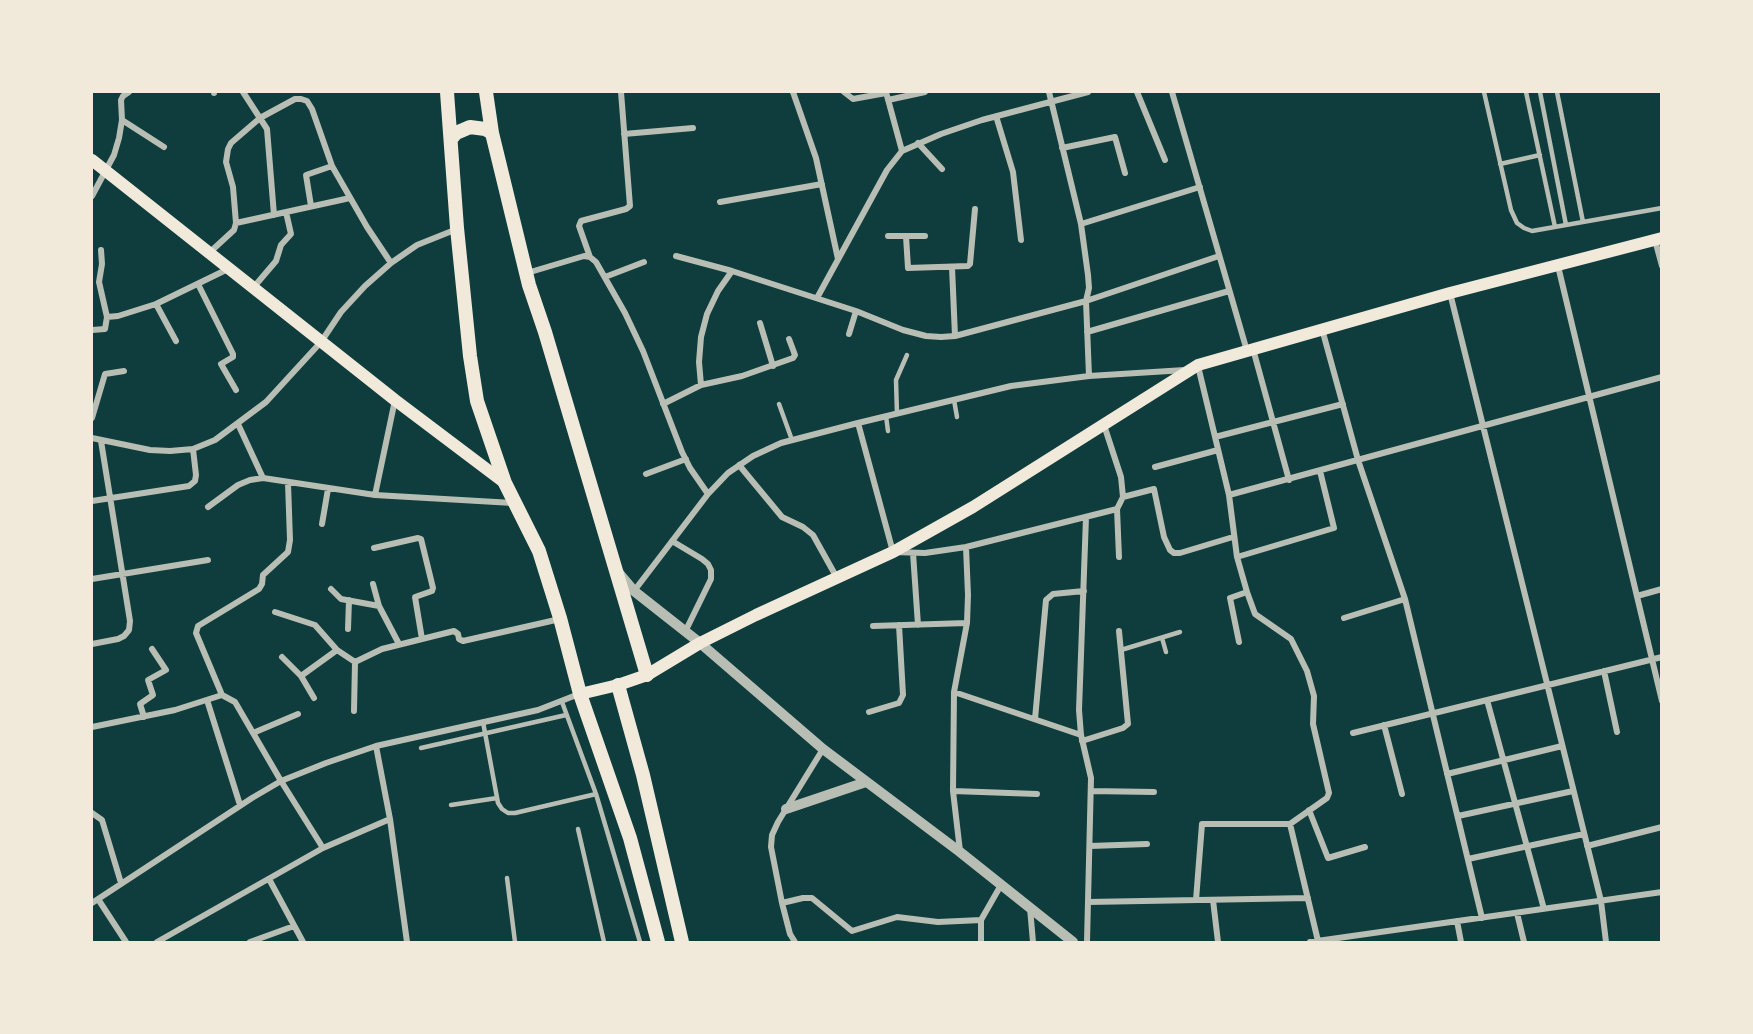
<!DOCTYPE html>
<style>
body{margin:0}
#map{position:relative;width:1753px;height:1034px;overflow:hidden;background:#0f3d3e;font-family:"Work Sans",sans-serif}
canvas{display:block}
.frame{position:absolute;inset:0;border:93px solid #f1e9da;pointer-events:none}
</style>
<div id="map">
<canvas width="1753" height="1034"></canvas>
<div class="frame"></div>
</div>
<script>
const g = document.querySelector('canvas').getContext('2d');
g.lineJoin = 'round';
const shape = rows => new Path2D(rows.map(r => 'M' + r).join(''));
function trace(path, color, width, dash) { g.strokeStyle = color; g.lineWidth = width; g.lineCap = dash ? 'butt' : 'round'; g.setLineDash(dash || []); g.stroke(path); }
const service = shape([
 [1484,92,1511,210,1517,223,1524,228,1532,231,1662,208],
 [1526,92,1555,227],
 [1540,92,1566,225],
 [1557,92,1583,222],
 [1500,164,1540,155],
 [954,400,957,417],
 [779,404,792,440],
 [897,414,896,380,907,355],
 [886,416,888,431],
 [1162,638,1166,652],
 [1121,650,1180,632],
 [562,702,596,794,640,942],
 [483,722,498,803,502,809,508,813,515,813,596,794],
 [421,748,566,715],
 [451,805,497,798],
 [578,829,604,942],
 [507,878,515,942]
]);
const minor = shape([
 [214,92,214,93],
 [243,92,267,129,274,215],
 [793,92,816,158,838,259],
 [844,92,853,99,886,93],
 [886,92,902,151],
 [1049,92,1081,224,1088,275,1089,288,1086,301,1089,376],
 [1137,92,1165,160],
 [1172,92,1247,351],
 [301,99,307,101,312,109,332,166,367,227,391,263],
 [888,100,925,92],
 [996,116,1013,172,1021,240],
 [122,120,164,147],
 [624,134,693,128],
 [918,143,942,169],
 [1062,148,1115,137,1125,173],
 [92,196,114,155,119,138,122,120,121,100,123,96,129,92],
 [720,202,822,184],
 [311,206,306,175,332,166],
 [236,223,350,198],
 [1081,224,1200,187],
 [888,236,925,236],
 [906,236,908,268,968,266,970,264,975,209],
 [1655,240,1662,266],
 [101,250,102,264,99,282,107,317],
 [209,253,234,230,236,223,233,187,226,162,228,149,231,143,260,118,295,99,301,99],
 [676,256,732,271,856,311,903,330,926,336,941,337,955,336,1086,301,1219,256],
 [590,257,579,226,581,221,626,209,630,206,621,92],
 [1558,266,1662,701],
 [952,267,955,336],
 [527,273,584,256,590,257,596,262,625,313,643,351,682,452,690,468,708,494],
 [605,277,644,262],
 [198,284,233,354,233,357,221,364,236,390],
 [253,288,276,261,281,245,291,234,286,212],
 [1450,293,1601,901,1606,942],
 [817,298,887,170,902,151,941,134,982,120,1088,92],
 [156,304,176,341],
 [760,323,773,366],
 [1322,329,1358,460,1405,599,1482,918],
 [92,330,105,329,107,317,118,316,156,304,228,269],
 [1087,332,1229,291],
 [849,334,856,311],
 [1253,349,1289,480],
 [701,385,699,362,701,337,707,314,718,291,732,271],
 [663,404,701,385,742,376,793,358,795,355,789,339],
 [92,418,105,374,124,371],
 [858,423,893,552,925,553,966,547,1117,509],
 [238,424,263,478],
 [1104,425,1121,477,1123,497,1117,509,1119,557],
 [1215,437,1343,404],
 [92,438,150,450,170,451,193,449,215,440,266,402,321,342,341,312,365,286,391,263,417,245,457,229],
 [739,465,782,517,803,527,813,535,837,578],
 [1155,467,1218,450],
 [646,474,686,459],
 [288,483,290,540,288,552,263,575,262,584,259,589,198,626,196,633,222,695,235,702,281,781,323,848],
 [375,495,395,400],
 [1229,495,1662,377],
 [1123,497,1154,489,1164,537,1170,550,1174,553,1180,553,1233,537],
 [92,501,189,486,195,481,196,475,193,449],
 [208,507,238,485,250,480,263,478,375,495,513,503],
 [1086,517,1079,710,1081,735,1091,778,1087,942],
 [322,524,328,489],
 [672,541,702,559,708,564,711,570,711,579,685,632],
 [374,548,418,538,421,539,433,588,432,591,415,597,422,639],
 [913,553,918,625],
 [1237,557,1334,528,1320,471],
 [92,579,208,560],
 [373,584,379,606,399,644],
 [331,589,341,599,379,606],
 [634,591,708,494,728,473,753,456,781,443,858,423,1011,386,1089,376,1185,370],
 [1637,596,1662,589],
 [275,612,315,625,337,650,355,662,354,711],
 [1344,618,1405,599],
 [873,626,967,623],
 [348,629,349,600],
 [1239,642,1230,598,1247,592],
 [92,644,118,639,124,636,129,630,130,621,101,441],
 [282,657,301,676,314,698],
 [355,662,382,649,454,631,458,634,459,639,463,641,560,619],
 [1604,671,1617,732],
 [301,676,337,650],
 [954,692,1081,735],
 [207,700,240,805],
 [1487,700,1544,909],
 [869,712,899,703,903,695,899,625],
 [144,717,140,704,153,695,148,680,166,670,152,649],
 [1035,719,1046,600,1053,594,1084,591],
 [1384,725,1402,794],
 [92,727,175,710,222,695],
 [253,733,298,714],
 [1353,733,1662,657],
 [1082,741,1123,728,1128,724,1119,631],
 [376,746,390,819,407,942],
 [1447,774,1562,746],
 [953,791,1037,794],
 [1091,791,1154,792],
 [1309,810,1328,858,1365,847],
 [92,813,102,820,121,883],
 [1458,816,1573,791],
 [1290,824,1318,941],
 [1090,846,1147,844],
 [1587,846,1662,827],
 [960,851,953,791,954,692,967,623,968,595,966,547],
 [1468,859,1584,834],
 [269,879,303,942],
 [98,899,126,942],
 [1196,900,1202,824,1290,824,1327,798,1329,793,1313,724,1314,696,1307,671,1291,639,1255,614,1247,592,1237,557,1229,495,1198,366],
 [1213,900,1218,942],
 [1088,902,1308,898],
 [92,903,252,798,281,781,326,763,376,746,538,710,579,694],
 [782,903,803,898,812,898,852,931,897,917,938,922,981,920],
 [1030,908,1033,942],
 [1517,913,1524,942],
 [1457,921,1461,942],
 [157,942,323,848,390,819],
 [250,942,294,926],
 [795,942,790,934,782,903,771,847,772,835,778,822,823,749],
 [981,942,981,920,1001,885],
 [1310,942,1662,892]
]);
const tertiary = shape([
 [618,572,634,591,700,643,823,749,960,852,1073,942],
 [786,809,866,782]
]);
const secondary = shape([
 [92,160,395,400,505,483],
 [580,694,618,685,647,675,700,643,756,615,893,552,973,507,1198,365,1450,293,1662,238]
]);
const primary = shape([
 [447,92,457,228,470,356,477,401,505,483,539,551,560,618,580,694,630,838,658,942],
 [486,92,492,133,529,285,545,332,647,675],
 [451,139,456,133,470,127,485,129,492,133],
 [618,685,643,775,682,942]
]);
trace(service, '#b8beb3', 4.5);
trace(minor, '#b8beb3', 6);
trace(tertiary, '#b8beb3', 10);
trace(secondary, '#f1e9da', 12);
trace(primary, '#f1e9da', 14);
</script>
